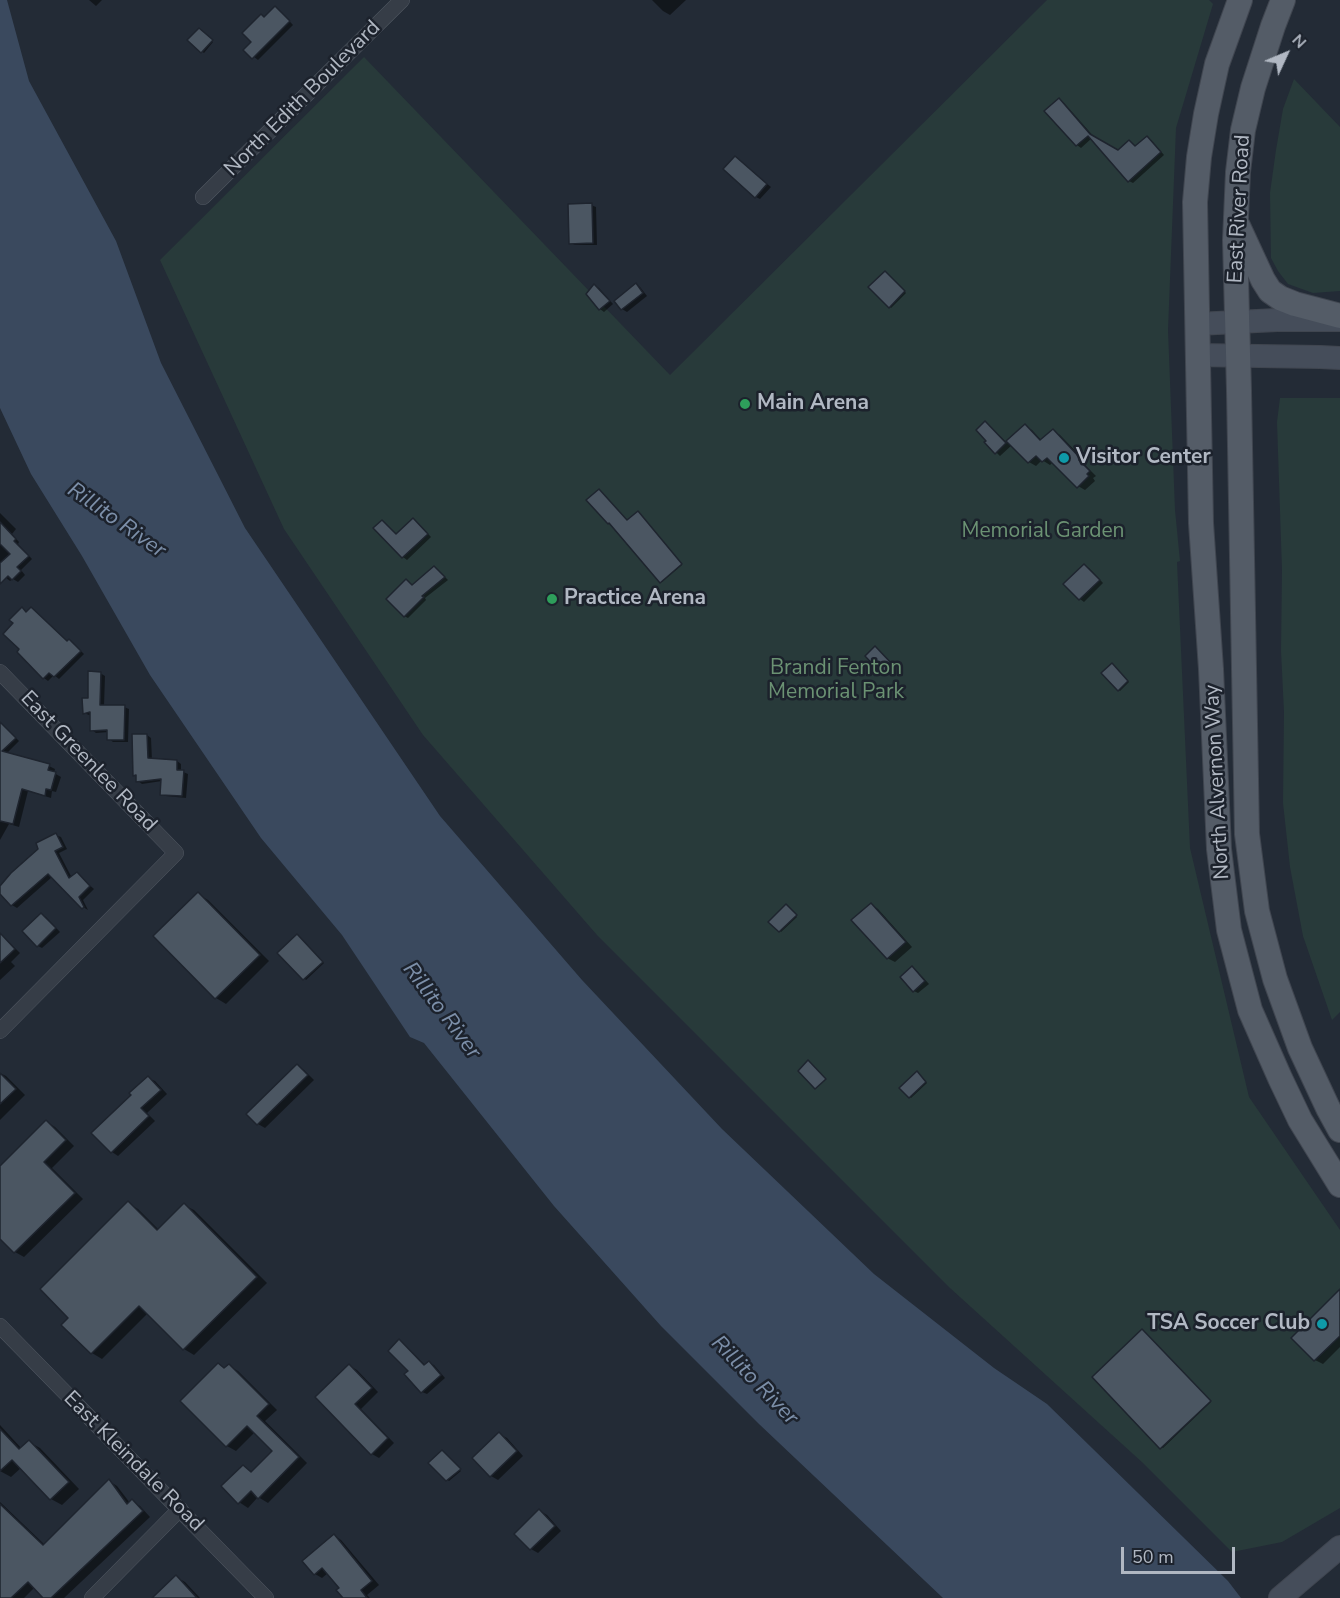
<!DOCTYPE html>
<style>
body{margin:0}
#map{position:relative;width:1340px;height:1598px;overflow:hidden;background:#232b36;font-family:"Nunito Sans",sans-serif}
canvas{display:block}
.north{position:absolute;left:1256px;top:24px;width:60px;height:60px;-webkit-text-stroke:4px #1c222c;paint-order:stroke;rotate:46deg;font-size:16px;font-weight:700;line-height:24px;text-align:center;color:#b1b8c3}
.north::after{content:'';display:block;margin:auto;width:21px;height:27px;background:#b1b8c3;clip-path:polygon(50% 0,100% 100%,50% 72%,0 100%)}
.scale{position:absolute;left:1121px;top:1547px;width:114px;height:27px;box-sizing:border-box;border:3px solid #b1b8c3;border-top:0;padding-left:8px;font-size:18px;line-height:21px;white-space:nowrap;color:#b1b8c3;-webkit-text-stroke:4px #1c222c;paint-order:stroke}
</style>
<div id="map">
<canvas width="1340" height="1598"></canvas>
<div class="north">N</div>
<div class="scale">50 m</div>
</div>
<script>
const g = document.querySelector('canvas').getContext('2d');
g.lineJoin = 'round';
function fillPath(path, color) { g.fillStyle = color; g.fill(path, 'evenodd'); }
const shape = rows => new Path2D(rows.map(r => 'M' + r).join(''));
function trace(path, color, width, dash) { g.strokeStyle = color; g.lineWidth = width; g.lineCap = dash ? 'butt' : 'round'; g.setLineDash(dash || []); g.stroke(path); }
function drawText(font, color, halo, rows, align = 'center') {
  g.font = font + ' "Nunito Sans",sans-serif'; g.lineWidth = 5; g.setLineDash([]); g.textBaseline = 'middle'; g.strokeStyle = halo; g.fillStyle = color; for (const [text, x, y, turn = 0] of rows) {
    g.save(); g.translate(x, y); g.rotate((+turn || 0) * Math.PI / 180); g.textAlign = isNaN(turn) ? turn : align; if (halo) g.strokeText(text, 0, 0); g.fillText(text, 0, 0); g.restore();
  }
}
const green = shape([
 [1047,0,1209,0,1213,4,1176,128,1168,330,1175,510,1180,561,1177,562,1190,848,1249,1097,1340,1230,1340,1508,1282,1542,1232,1552,1143,1463,950,1288,597,935,423,735,284,529,160,260,364,57,670,375],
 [1294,79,1340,127,1340,291,1313,293,1288,284,1278,271,1271,258,1270,193,1276,150,1283,109],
 [1280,398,1340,398,1340,1012,1332,1020,1303,936,1290,867,1283,803,1284,712,1281,651,1282,570,1277,422]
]);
const water = shape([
 [0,0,7,0,29,81,116,241,161,363,245,528,440,816,582,980,722,1129,874,1274,994,1368,1047,1404,1228,1581,1241,1598,943,1598,759,1424,661,1326,554,1206,424,1043,410,1037,342,935,261,838,150,675,82,556,31,474,0,408]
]);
const shadow = shape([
 [89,0,102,0,96,6],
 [652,0,686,0,670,15,663,11],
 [279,10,293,25,258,60,245,50,253,42,265,18],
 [201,31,213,42,204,53,189,40],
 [1060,100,1064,103,1095,138,1118,151,1129,141,1136,147,1147,138,1151,140,1164,155,1133,183,1129,181,1092,138,1081,148,1077,145],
 [735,157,771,187,760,199,756,197],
 [591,205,596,207,597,245,575,245,570,243],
 [887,273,906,293,891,308,890,307],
 [636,284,640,287,647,296,627,312,622,309],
 [594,286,599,288,613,304,604,312,600,309],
 [986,423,990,426,1007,443,1025,426,1032,430,1042,441,1053,431,1060,435,1087,463,1085,465,1096,476,1093,478,1095,481,1085,490,1078,486,1053,462,1050,465,1042,460,1036,466,1029,462,1012,445,1000,456,986,442,988,441],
 [588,500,627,522,639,514,682,565,662,582,661,582],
 [0,513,16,529,12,534,19,542,18,544,32,559,21,570,25,575,18,582,13,579,10,581,0,573],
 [413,519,417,522,431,537,407,560,403,557,383,522,397,535],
 [1084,566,1089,568,1103,583,1084,602,1080,599],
 [438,570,448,580,425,598,426,600,408,618,404,616,413,586],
 [22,609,68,642,69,641,73,643,84,654,59,679,54,675,48,681,44,678,21,649,15,623],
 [877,649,893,666,885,674,867,656],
 [1114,666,1129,682,1120,691,1119,690],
 [100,673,105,676,104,706,124,707,129,709,128,742,113,742,109,739,109,732,96,733,92,730,92,715,89,715,84,713],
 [0,722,19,741,7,753,49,766,55,769,54,773,61,777,56,792,52,791,51,798,28,791,19,827,9,824,0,840,0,775,6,753,0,749],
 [147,735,151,738,152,760,177,761,181,764,181,771,188,774,186,798,166,796,161,794,162,781,142,784,138,781,138,777,135,775,134,736],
 [56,835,61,837,67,849,59,853,72,878,77,874,94,889,83,900,88,910,83,907,52,877,17,908,12,905,0,892,0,888],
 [198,894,208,900,269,961,226,1004,216,998],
 [871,904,878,909,912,947,895,962,887,958],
 [788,907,797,917,781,932,780,931],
 [41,914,46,917,60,932,42,948,38,946],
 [2,937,8,941,20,953,11,962,15,966,0,980,0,939],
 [299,937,324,963,306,980,279,953],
 [912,968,917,971,929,984,918,993,914,991],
 [297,1066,304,1070,314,1080,265,1128,258,1124],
 [0,1073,6,1076,25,1095,0,1120],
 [919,1074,927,1083,911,1098,910,1097],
 [148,1078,155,1081,167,1094,147,1113,155,1121,118,1156,112,1152],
 [47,1122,55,1127,74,1146,52,1168,83,1199,24,1257,15,1252,0,1237,0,1168],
 [128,1203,138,1209,159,1230,184,1205,194,1210,267,1283,194,1355,184,1349,148,1313,102,1359,92,1353],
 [1340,1299,1340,1347,1323,1364,1315,1360,1293,1338],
 [1144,1332,1211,1402,1163,1448,1161,1447],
 [399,1341,404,1344,426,1366,429,1363,434,1365,445,1378,427,1394,422,1392,410,1371],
 [219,1364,226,1369,229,1366,238,1371,277,1410,265,1421,307,1463,268,1503,258,1497,248,1508,239,1502,243,1467,253,1472,274,1451,255,1432,236,1451,227,1446],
 [350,1366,357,1370,378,1392,361,1409,394,1443,379,1458,372,1454,318,1398],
 [0,1425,22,1449,29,1442,40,1448,79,1489,62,1505,51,1499,22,1467,11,1477,0,1471],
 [499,1434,507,1438,523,1456,498,1480,491,1476],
 [444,1453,461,1471,449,1481,430,1463],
 [109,1481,117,1486,130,1503,132,1501,140,1506,150,1517,64,1598,45,1598,35,1587,24,1598,0,1598,0,1502,45,1545],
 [540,1511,547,1515,561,1531,538,1553,531,1549],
 [334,1535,341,1540,379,1585,367,1595,370,1598,345,1598,341,1588,328,1573,322,1578,315,1574],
 [176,1577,185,1582,200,1598,154,1598]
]);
const building = shape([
 [275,6,290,21,252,59,243,50,251,42,242,33,261,14,264,17,275,6],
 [199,28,213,40,201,53,187,40,199,28],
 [1059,98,1090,134,1118,150,1129,140,1135,146,1147,136,1161,152,1128,182,1088,136,1076,146,1044,111,1059,98],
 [735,156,767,184,755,198,723,169,735,156],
 [592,203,593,243,569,244,568,204,592,203],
 [885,271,905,291,889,308,868,287,885,271],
 [636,283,643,293,621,310,614,301,636,283],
 [594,284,610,301,599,310,586,294,594,284],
 [985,421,1006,443,995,454,984,442,986,441,976,430,985,421],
 [1025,424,1040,440,1053,429,1081,459,1079,460,1090,471,1087,474,1089,476,1077,488,1047,458,1042,462,1036,456,1028,463,1006,441,1025,424],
 [599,489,627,520,638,511,682,564,660,583,609,523,608,524,586,500,599,489],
 [413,518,428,534,402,558,373,528,382,520,396,534,413,518],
 [0,522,16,539,14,541,29,556,17,567,21,571,12,580,8,576,0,584,0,563,10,554,0,544,0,522],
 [1084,564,1100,580,1079,600,1063,584,1084,564],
 [434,566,445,577,422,596,424,597,404,617,386,599,406,579,412,585,434,566],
 [22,607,26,612,31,607,67,641,69,639,81,651,54,677,49,673,43,679,17,652,19,649,3,634,13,623,9,620,22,607],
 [875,646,892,664,882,674,865,656,875,646],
 [1112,663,1128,681,1118,691,1101,673,1112,663],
 [88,671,101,672,100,705,125,705,124,740,107,740,107,730,90,731,90,712,83,714,82,698,88,698,88,671],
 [0,722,16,738,2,751,50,764,48,770,56,772,51,790,46,789,45,796,22,789,13,824,0,821,0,722],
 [132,734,147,734,148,758,177,760,177,770,184,770,182,796,160,795,161,779,136,782,136,775,133,776,132,734],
 [56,833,63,847,55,851,69,878,77,872,90,886,79,897,84,907,82,909,48,874,11,906,0,894,0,886,11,873,38,849,36,843,56,833],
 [198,892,260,955,215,999,153,936,198,892],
 [871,903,906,942,887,959,851,920,871,903],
 [786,904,797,915,779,932,768,922,786,904],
 [41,913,56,928,37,947,22,931,41,913],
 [0,933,15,949,0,963,0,933],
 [297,934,323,962,303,980,277,953,297,934],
 [912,966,925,981,913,992,900,977,912,966],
 [808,1060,826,1079,815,1089,798,1071,808,1060],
 [297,1064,308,1075,257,1125,246,1114,297,1064],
 [917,1071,926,1082,909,1098,899,1088,917,1071],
 [0,1073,16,1089,0,1104,0,1073],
 [148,1076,161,1090,141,1108,149,1116,111,1153,91,1133,131,1095,129,1093,148,1076],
 [46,1120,66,1140,44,1162,75,1193,14,1253,0,1239,0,1166,46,1120],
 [128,1201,157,1230,184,1203,257,1277,183,1350,139,1306,91,1354,61,1325,68,1318,40,1289,128,1201],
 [1340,1289,1340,1336,1314,1361,1291,1338,1340,1289],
 [1142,1329,1211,1401,1160,1449,1092,1377,1142,1329],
 [399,1339,424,1365,429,1361,441,1375,421,1393,404,1374,408,1371,388,1351,399,1339],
 [218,1363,224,1368,229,1364,269,1404,257,1416,299,1457,258,1499,251,1491,238,1504,221,1486,243,1465,251,1472,272,1451,247,1426,226,1447,180,1401,218,1363],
 [349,1364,372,1388,355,1404,388,1438,371,1455,315,1397,349,1364],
 [0,1429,19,1449,29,1440,69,1482,50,1500,12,1460,0,1471,0,1429],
 [499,1432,517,1451,490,1477,472,1458,499,1432],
 [442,1450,461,1469,446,1481,428,1463,442,1450],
 [109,1479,127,1504,132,1499,143,1511,51,1598,43,1598,28,1582,11,1598,0,1598,0,1504,43,1545,109,1479],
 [539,1509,555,1526,530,1550,514,1534,539,1509],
 [334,1534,372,1581,361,1590,367,1598,343,1598,336,1590,339,1588,322,1568,314,1575,302,1561,334,1534],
 [176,1575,197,1598,152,1598,176,1575]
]);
const street = shape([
 [203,197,402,0],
 [0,672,176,853,0,1031],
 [0,1326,266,1598],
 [92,1598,180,1509]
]);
const secondary = shape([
 [1197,324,1277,320,1339,320],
 [1197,355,1320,357,1340,358],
 [1280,1598,1340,1547]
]);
const primary = shape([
 [1240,0,1217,64,1206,114,1199,157,1195,202,1201,523,1211,669,1219,849,1229,930,1250,1010,1280,1078,1300,1120,1340,1185],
 [1283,0,1273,26,1253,88,1243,130,1238,172,1235,240,1239,391,1247,834,1257,911,1275,979,1300,1048,1328,1108,1340,1130],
 [1238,226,1263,280,1270,291,1280,298,1295,304,1340,316]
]);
const markers = [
 [745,404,6,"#2e9e5b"],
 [1064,458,6,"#0f9aa8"],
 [552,599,6,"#2e9e5b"],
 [1322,1324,6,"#0f9aa8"]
];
const streetNames = [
 ["North Edith Boulevard",303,99,-45],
 ["East River Road",1240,209,-87],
 ["East Greenlee Road",88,762,46],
 ["North Alvernon Way",1218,782,-93],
 ["East Kleindale Road",133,1462,45]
];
const poiNames = [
 ["Main Arena",757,404],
 ["Visitor Center",1076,458],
 ["Practice Arena",564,599],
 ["TSA Soccer Club",1310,1324,"right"]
];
const parkNames = [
 ["Memorial Garden",1043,532],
 ["Brandi Fenton",836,669],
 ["Memorial Park",836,693]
];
const waterNames = [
 ["Rillito River",116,521,35],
 ["Rillito River",441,1011,53],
 ["Rillito River",754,1381,46]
];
fillPath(green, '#283a3a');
fillPath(water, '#3a495e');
fillPath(shadow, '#0007');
fillPath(building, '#4b5662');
trace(building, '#1e242e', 1.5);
trace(street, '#515862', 16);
trace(secondary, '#404650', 24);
trace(primary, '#404650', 26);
trace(street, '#363d47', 15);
trace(secondary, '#454d5a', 22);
trace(primary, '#545c67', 24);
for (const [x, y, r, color] of markers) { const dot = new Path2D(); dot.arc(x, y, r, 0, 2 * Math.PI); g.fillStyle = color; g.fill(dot); trace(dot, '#1c222c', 2); }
drawText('21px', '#b1b8c3', '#1c222c', streetNames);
drawText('bold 21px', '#b1b8c3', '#1c222c', poiNames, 'left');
drawText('21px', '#6b9273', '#1c222c', parkNames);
drawText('italic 22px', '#7c8fa9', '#1c222c', waterNames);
</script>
